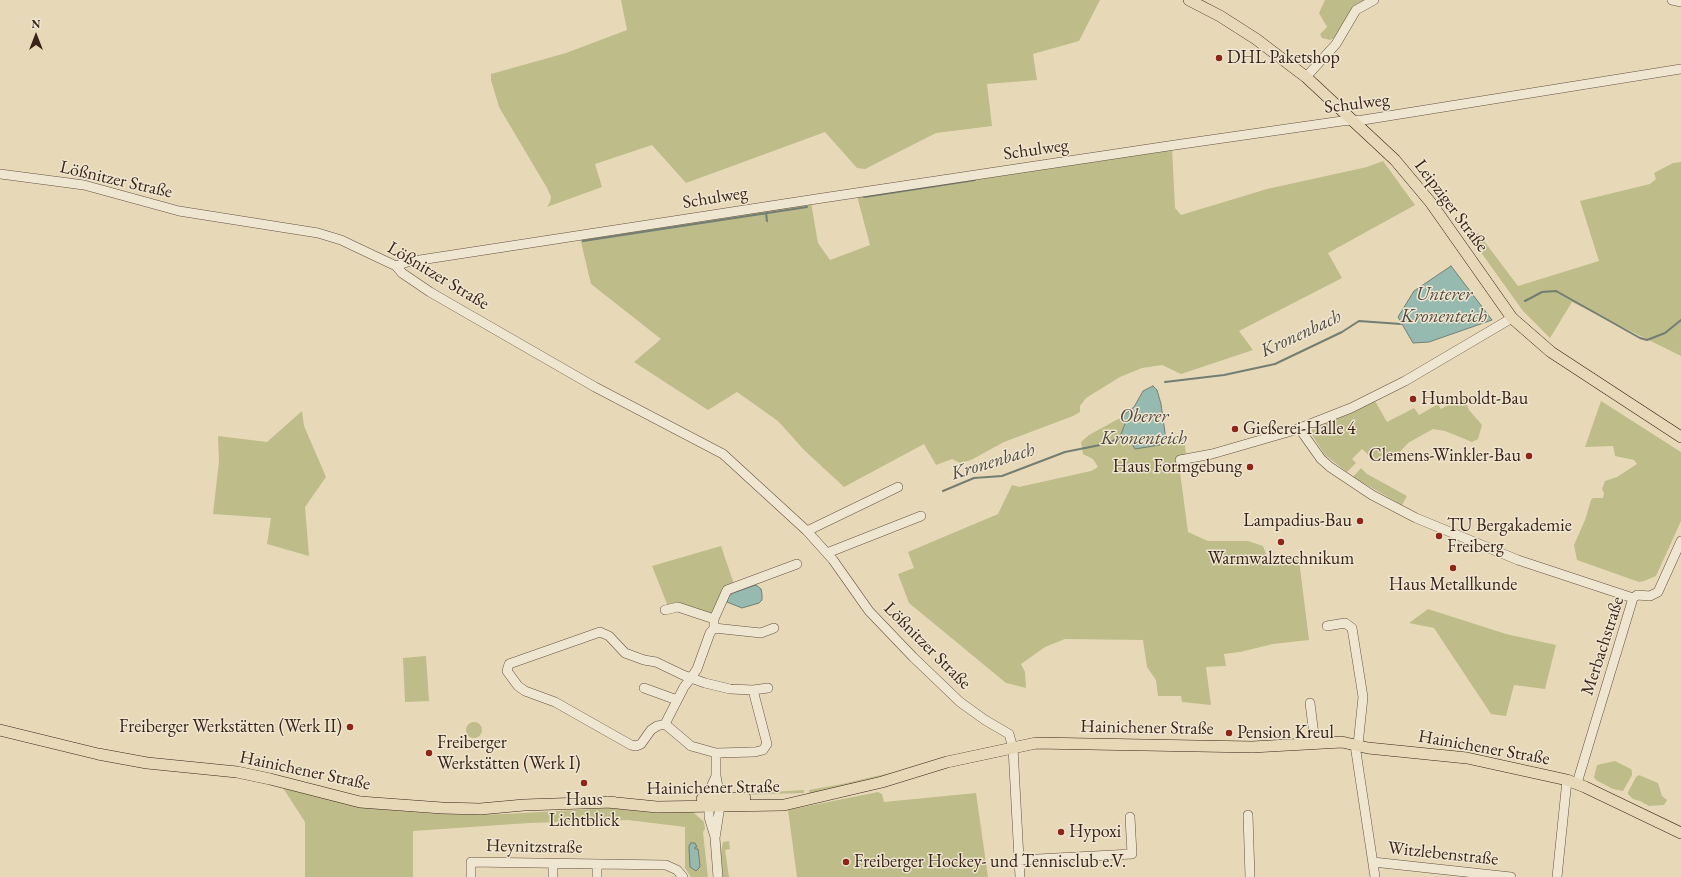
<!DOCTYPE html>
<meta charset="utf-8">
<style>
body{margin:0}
#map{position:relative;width:1681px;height:877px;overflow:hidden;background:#e7d9b8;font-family:"EB Garamond",serif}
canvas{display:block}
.north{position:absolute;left:16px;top:16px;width:40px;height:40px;-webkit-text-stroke:3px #efe6d1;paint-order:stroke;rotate:0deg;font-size:11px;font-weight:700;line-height:16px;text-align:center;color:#3a2319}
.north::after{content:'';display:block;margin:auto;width:14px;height:18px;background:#3a2319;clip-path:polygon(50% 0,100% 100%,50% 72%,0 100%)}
</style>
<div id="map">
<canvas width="1681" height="877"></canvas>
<div class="north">N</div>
</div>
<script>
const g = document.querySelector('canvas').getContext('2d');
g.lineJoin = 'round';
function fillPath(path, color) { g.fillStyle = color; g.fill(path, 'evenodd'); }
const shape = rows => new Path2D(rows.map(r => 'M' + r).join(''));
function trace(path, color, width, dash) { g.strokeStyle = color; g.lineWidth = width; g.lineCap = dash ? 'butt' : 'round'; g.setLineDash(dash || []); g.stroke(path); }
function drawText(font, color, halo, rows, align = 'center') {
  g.font = font + ' "EB Garamond",serif'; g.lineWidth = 3; g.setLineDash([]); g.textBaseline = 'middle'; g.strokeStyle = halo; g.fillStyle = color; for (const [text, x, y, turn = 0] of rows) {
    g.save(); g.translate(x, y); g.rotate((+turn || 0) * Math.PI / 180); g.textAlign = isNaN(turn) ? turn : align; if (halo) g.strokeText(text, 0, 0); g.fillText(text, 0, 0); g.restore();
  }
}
const green = shape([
 [621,0,1100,0,1079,41,1033,54,1037,80,987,84,992,126,936,133,865,169,857,168,825,132,686,183,652,145,595,164,602,187,547,207,550,202,551,197,547,188,499,107,491,80,491,74,566,53,627,30],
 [1325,0,1366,0,1334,38,1330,40,1322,38,1320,34,1327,27,1319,13],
 [1172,147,1175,208,1181,215,1267,189,1367,167,1383,161,1415,205,1328,253,1342,278,1239,331,1253,350,1181,374,1162,365,1142,368,1120,377,1086,398,1080,406,1080,412,1073,416,1004,442,971,460,960,463,952,459,936,465,924,444,844,487,804,450,778,421,737,392,708,410,634,362,661,339,591,284,580,238,811,202,818,243,830,260,870,245,857,196],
 [1681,162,1681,356,1572,302,1550,338,1523,311,1470,237,1478,233,1518,286,1599,261,1580,201,1650,184,1656,179,1654,173,1673,163],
 [1463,397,1469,410,1482,425,1478,439,1472,442,1445,431,1433,429,1408,443,1398,454,1388,461,1377,462,1362,449,1352,459,1356,463,1347,472,1325,455,1312,435,1312,429,1315,427,1375,401,1387,422,1414,408,1419,415,1438,404,1441,409],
 [1601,401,1681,452,1681,521,1656,576,1644,581,1639,582,1577,560,1574,545,1585,520,1591,500,1593,498,1603,498,1604,493,1602,489,1605,481,1617,477,1637,464,1634,460,1615,456,1613,446,1585,447],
 [302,411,304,426,326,477,305,507,309,556,267,544,271,518,213,514,219,461,218,436,267,442],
 [1120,418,1125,424,1123,429,1134,445,1159,445,1166,440,1176,441,1184,437,1186,455,1178,457,1188,532,1208,541,1248,541,1263,546,1268,559,1299,560,1309,640,1273,644,1240,652,1224,654,1226,666,1206,667,1211,705,1182,702,1181,696,1158,696,1156,680,1147,667,1143,640,1065,639,1045,647,1021,664,1025,672,1026,688,1006,683,909,603,898,574,914,568,908,552,998,514,1012,485,1019,487,1091,471,1098,467,1093,459,1083,454,1081,442,1089,435],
 [1361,468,1367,474,1407,496,1402,505,1353,477],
 [721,546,734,584,714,619,669,609,652,566],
 [1428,609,1506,634,1556,645,1545,689,1514,685,1506,716,1491,714,1434,628,1409,623],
 [426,656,429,701,405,702,403,658],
 '466 730a8 8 0 1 1 16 0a8 8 0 1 1-16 0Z',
 [1615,761,1631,769,1632,772,1632,775,1623,791,1613,789,1596,780,1594,777,1597,765],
 [903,770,903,773,821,792,809,793,809,790,842,784],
 [1639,775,1658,783,1662,796,1667,800,1664,805,1649,806,1640,801,1633,799,1628,794,1628,792,1636,777],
 [283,788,306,791,378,809,426,813,468,815,506,814,609,808,655,813,693,812,704,822,705,829,703,832,708,877,691,877,685,868,685,827,628,820,529,823,413,831,413,877,305,877,305,822],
 [804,790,804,793,735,795,737,794],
 [878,792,882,794,884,802,976,793,988,877,797,877,788,810],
 [729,841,730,849,725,850,729,877,723,877,720,857,723,842]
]);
const water = shape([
 [1451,266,1492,320,1429,342,1413,343,1398,317,1414,291,1451,266],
 [1153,386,1157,390,1161,404,1166,440,1160,445,1135,449,1131,442,1125,442,1119,439,1125,424,1120,418,1134,407,1143,391,1153,386],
 [756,585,761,589,762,594,762,600,759,603,742,608,727,602,728,597,733,593,756,585],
 [691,843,695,843,697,847,695,847,695,849,698,849,700,866,699,868,696,871,690,867,689,846,691,843]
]);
const stream = shape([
 [864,197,975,180],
 [766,213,767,221],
 [583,241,807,207],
 [1525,301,1542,292,1556,291,1640,338,1647,340,1665,333,1681,320],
 [1165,382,1224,375,1275,364,1342,332,1359,321,1401,324],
 [943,491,974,478,1002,476,1065,452,1100,445,1119,439]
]);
const minor = shape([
 [1672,0,1681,2],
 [1306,77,1336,44,1356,10,1374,0],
 [0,174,84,185,179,211,318,233,341,240,396,266,402,273,430,292,595,387,723,454,807,531,833,560,869,611,913,657,960,702,985,720,1009,734,1013,748,1020,877],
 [396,266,407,262,816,199,1175,145,1342,121,1363,120,1681,69],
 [1299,428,1321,459,1330,467,1372,495,1416,518,1518,560,1633,598],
 [1180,460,1212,454,1295,430,1351,408,1405,381,1512,318],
 [807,531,898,487],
 [827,553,921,516],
 [665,610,678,607,714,619],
 [1327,626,1345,623,1352,628,1363,697,1358,745],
 [714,628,761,633,774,628],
 [644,688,677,700],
 [753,690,768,688],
 [1310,703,1315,743],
 [665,724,691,746,716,753],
 [1355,745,1375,877],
 [1577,783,1633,598,1637,595,1650,596,1658,592,1681,541],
 [720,798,716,776,716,753,755,752,763,750,767,744,753,690,730,689,705,683,691,678,683,675,656,662,644,660,625,653,609,636,600,632,509,664,507,671,518,686,525,691,555,702,631,745,636,746,641,744,651,730,657,726,665,724,684,687,691,678,697,669,710,633,714,628,714,619,727,590,797,564],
 [710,799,711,787,716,776],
 [709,806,709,817,715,837],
 [1248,815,1250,877],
 [1019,860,1132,854,1130,817],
 [1373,862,1511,877],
 [553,864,553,877],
 [597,865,597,877],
 [471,877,471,862,666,865,677,870,683,877],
 [718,877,715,838,720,806],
 [1557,877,1567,780]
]);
const major = shape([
 [1189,0,1220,16,1256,39,1306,77,1395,160,1431,203,1512,318,1551,352,1681,437],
 [0,730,98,754,147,763,237,772,270,779,360,802,442,808,480,809,524,805,613,802],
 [702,799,745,798],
 [607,802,657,807,784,805,882,782,947,762,1036,743,1252,747,1342,742,1368,748,1467,758,1567,780,1585,787,1681,833]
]);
const markers = [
 [1219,58,4,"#8f2418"],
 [1413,399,4,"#8f2418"],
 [1235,429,4,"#8f2418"],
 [1529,456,4,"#8f2418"],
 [1250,467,4,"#8f2418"],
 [1360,521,4,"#8f2418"],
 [1439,536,4,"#8f2418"],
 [1281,542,4,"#8f2418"],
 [1453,568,4,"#8f2418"],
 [350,727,4,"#8f2418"],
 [1229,733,4,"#8f2418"],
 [429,753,4,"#8f2418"],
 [584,783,4,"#8f2418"],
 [1061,832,4,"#8f2418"],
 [846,862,4,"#8f2418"]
];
const poiNames = [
 ["DHL Paketshop",1227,58],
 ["Humboldt-Bau",1421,399],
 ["Gießerei-Halle 4",1243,429],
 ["Clemens-Winkler-Bau",1521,456,"right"],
 ["Haus Formgebung",1242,467,"right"],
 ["Lampadius-Bau",1352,521,"right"],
 ["TU Bergakademie",1447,526],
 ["Freiberg",1447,547],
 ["Warmwalztechnikum",1281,559,"center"],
 ["Haus Metallkunde",1453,585,"center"],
 ["Freiberger Werkstätten (Werk II)",342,727,"right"],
 ["Pension Kreul",1237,733],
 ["Freiberger",437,743],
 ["Werkstätten (Werk I)",437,764],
 ["Haus",584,800,"center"],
 ["Lichtblick",584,821,"center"],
 ["Hypoxi",1069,832],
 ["Freiberger Hockey- und Tennisclub e.V.",854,862]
];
const streetNames = [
 ["Schulweg",1357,104,-7],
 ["Schulweg",1036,150,-8],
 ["Lößnitzer Straße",116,180,13],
 ["Schulweg",715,198,-9],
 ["Leipziger Straße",1451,206,53],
 ["Lößnitzer Straße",438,276,31],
 ["Lößnitzer Straße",927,646,45],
 ["Merbachstraße",1603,646,-72],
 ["Hainichener Straße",1147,728,1],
 ["Hainichener Straße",1484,748,10],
 ["Hainichener Straße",305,771,12],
 ["Hainichener Straße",713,788,-1],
 ["Heynitzstraße",534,847,1],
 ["Witzlebenstraße",1443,854,6]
];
const waterNames = [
 ["Unterer",1444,295],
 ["Kronenteich",1444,317],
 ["Kronenbach",1301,334,-25],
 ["Oberer",1144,417],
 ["Kronenteich",1144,439],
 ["Kronenbach",993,462,-17]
];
fillPath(green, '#bebc89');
fillPath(water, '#97bab0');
trace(water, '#727e74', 1);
trace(stream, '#727e74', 2);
trace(minor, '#655041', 10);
trace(major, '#3a2319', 12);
trace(minor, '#efe6d1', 9);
trace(major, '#e7d9b8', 11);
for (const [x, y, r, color] of markers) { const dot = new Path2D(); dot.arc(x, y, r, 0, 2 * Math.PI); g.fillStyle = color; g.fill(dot); trace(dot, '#efe6d1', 1.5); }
drawText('18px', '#3a2319', '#efe6d1', poiNames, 'left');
drawText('18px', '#3a2319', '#efe6d1', streetNames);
drawText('italic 19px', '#51493f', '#efe6d1', waterNames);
</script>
